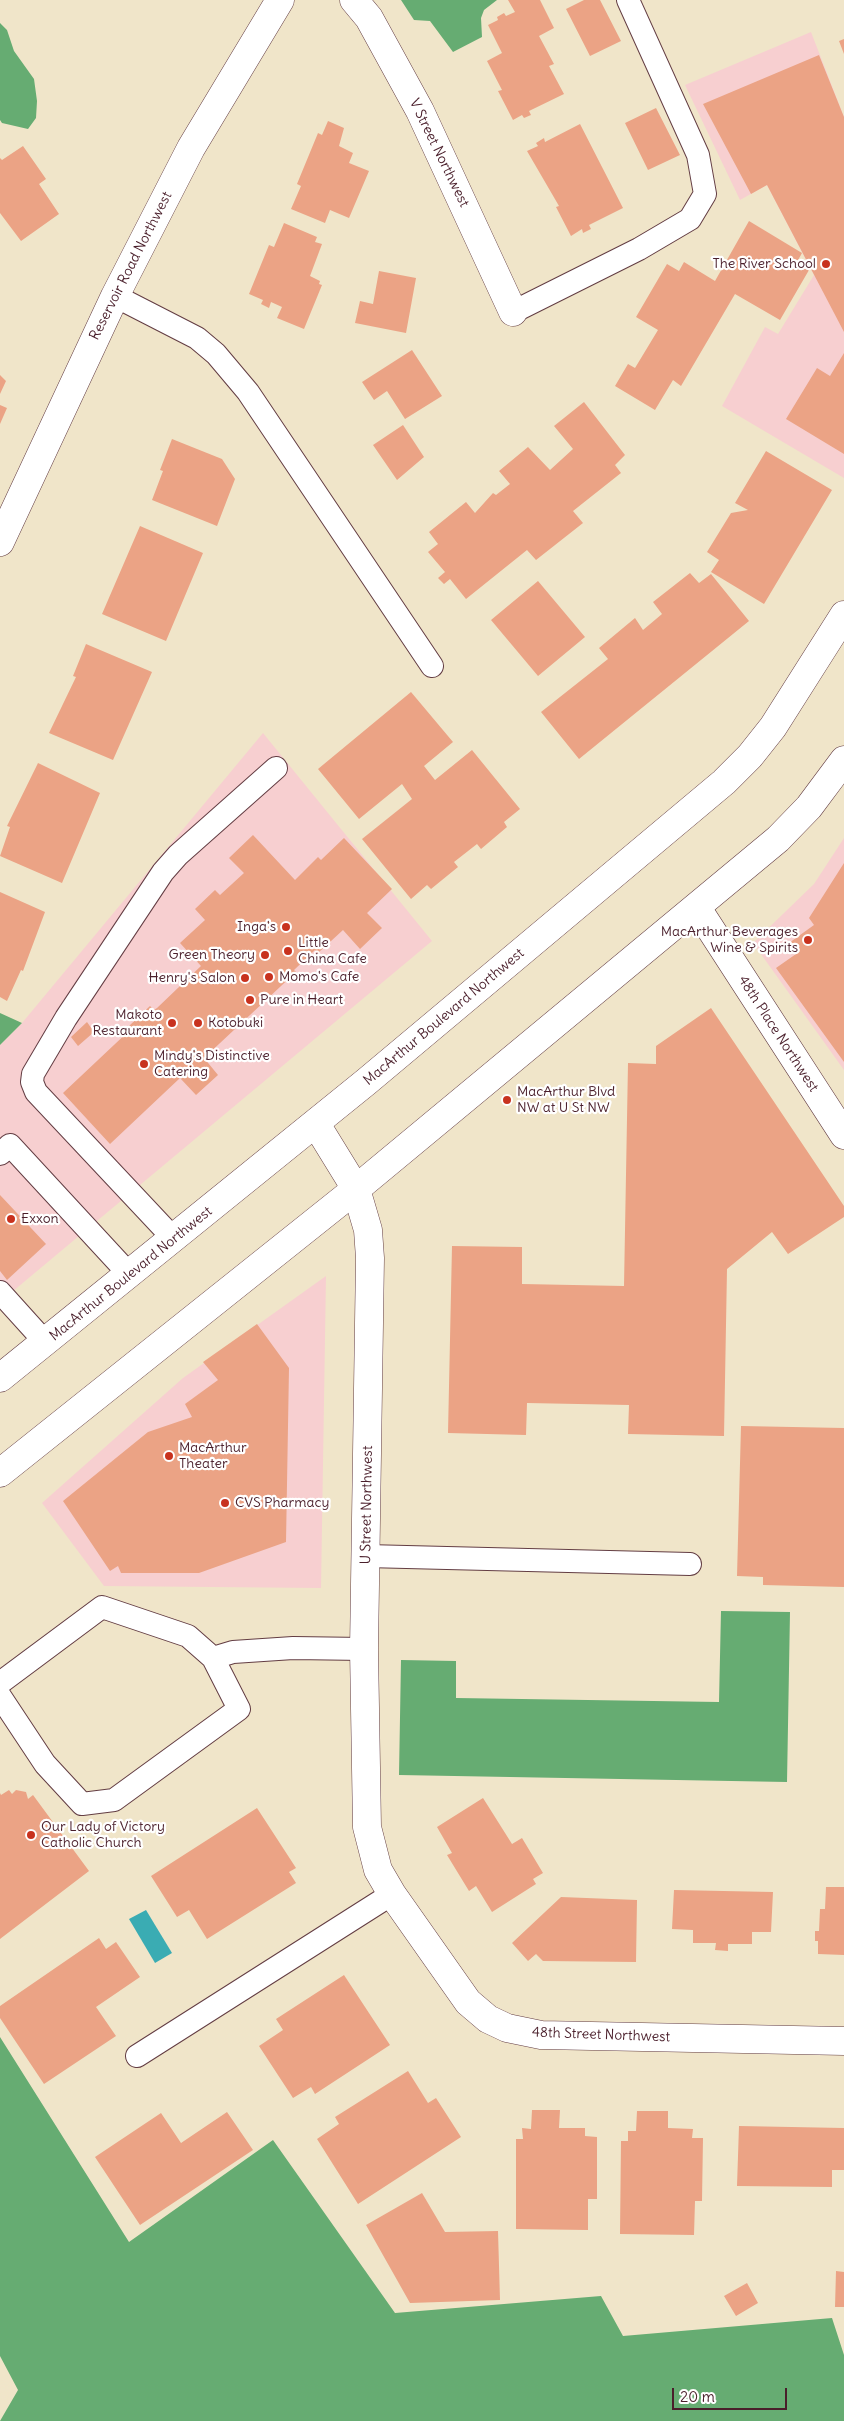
<!DOCTYPE html>
<style>
body{margin:0}
#map{position:relative;width:844px;height:2421px;overflow:hidden;background:#f0e5c9;font-family:Delius,sans-serif}
canvas{display:block}
.scale{position:absolute;left:672px;top:2388px;width:115px;height:22px;box-sizing:border-box;border:2px solid #4a1f2b;border-top:0;padding-left:6px;font-size:15px;line-height:18px;white-space:nowrap;color:#4a1f2b;-webkit-text-stroke:4px #fff;paint-order:stroke}
</style>
<div id="map">
<canvas width="844" height="2421"></canvas>
<div class="scale">20 m</div>
</div>
<script>
const g = document.querySelector('canvas').getContext('2d');
g.lineJoin = 'round';
function fillPath(path, color) { g.fillStyle = color; g.fill(path, 'evenodd'); }
const shape = rows => new Path2D(rows.map(r => 'M' + r).join(''));
function trace(path, color, width, dash) { g.strokeStyle = color; g.lineWidth = width; g.lineCap = dash ? 'butt' : 'round'; g.setLineDash(dash || []); g.stroke(path); }
function drawText(font, color, halo, rows, align = 'center') {
  g.font = font + ' Delius,sans-serif'; g.lineWidth = 4.5; g.setLineDash([]); g.textBaseline = 'middle'; g.strokeStyle = halo; g.fillStyle = color; for (const [text, x, y, turn = 0] of rows) {
    g.save(); g.translate(x, y); g.rotate((+turn || 0) * Math.PI / 180); g.textAlign = isNaN(turn) ? turn : align; if (halo) g.strokeText(text, 0, 0); g.fillText(text, 0, 0); g.restore();
  }
}
const built = shape([
 [811,32,844,117,844,478,722,406,765,327,778,334,814,275,767,185,740,200,685,85],
 [263,733,432,941,0,1302,0,1045,22,1023],
 [844,838,844,1070,753,943,814,884],
 [326,1276,321,1588,104,1586,42,1503,183,1378]
]);
const forest = shape([
 [401,0,497,0,484,10,481,18,482,37,453,52,430,21,414,20],
 [0,23,7,30,14,51,34,79,37,101,36,118,28,129,2,123,0,120],
 [0,1013,22,1023,0,1045],
 [721,1611,790,1612,787,1782,399,1775,401,1660,456,1661,456,1698,719,1702],
 [0,2037,129,2242,273,2140,395,2313,601,2296,623,2336,832,2318,844,2355,844,2421,0,2421,18,2390,0,2356]
]);
const water = shape([
 [146,1910,172,1953,155,1963,129,1919]
]);
const building = shape([
 [508,0,540,0,554,28,539,36,554,64,549,66,564,94,529,111,531,115,524,118,522,115,513,120,498,91,502,90,487,61,502,53,488,25,498,20,497,17,504,13,506,16,515,12],
 [584,0,600,0,621,41,590,56,566,9],
 [844,39,844,54,839,41],
 [819,55,844,117,844,332,767,185,751,194,703,104],
 [656,108,680,155,648,170,625,123],
 [328,121,344,128,339,146,353,153,349,163,369,171,349,218,330,210,325,223,291,209,301,186,297,184,318,133,322,135],
 [580,124,623,208,589,225,591,229,583,233,582,229,571,236,556,207,559,206,527,151,538,146,536,143,544,138,545,142],
 [23,146,46,179,39,184,59,214,21,241,0,213,0,158,2,160],
 [749,221,802,253,797,262,809,270,780,320,735,294,681,386,673,380,655,410,615,386,628,364,635,368,658,330,636,317,667,264,679,271,684,262,715,281],
 [284,223,317,237,315,242,322,244,310,276,320,281,319,284,322,285,304,329,277,318,282,307,271,302,269,308,261,304,263,300,249,294,269,245,274,247],
 [379,271,416,278,406,333,355,323,360,301,373,304],
 [412,350,442,396,405,419,387,391,374,400,362,382],
 [844,353,844,454,786,419,817,368,830,376],
 [0,375,6,381,0,394],
 [584,402,625,455,615,465,621,473,573,511,583,523,536,560,527,550,466,599,450,579,444,584,438,578,445,572,428,552,438,544,429,532,466,502,475,513,493,493,496,495,510,484,499,471,528,447,550,470,573,449,554,426],
 [0,405,7,408,0,424],
 [403,425,424,457,397,480,373,445],
 [172,439,222,459,235,479,217,526,152,500,163,471,160,470],
 [766,451,832,490,764,604,711,572,719,560,707,552,731,513,748,510,735,503],
 [140,526,203,553,166,641,102,614],
 [690,573,699,583,711,574,749,621,579,759,541,712,608,659,599,648,635,618,643,630,662,614,653,602],
 [538,581,585,637,538,676,491,620],
 [86,644,152,672,113,760,49,733,76,677,73,676],
 [411,692,453,742,424,766,435,780,472,750,520,809,504,822,507,827,481,849,477,844,454,862,458,867,431,889,427,885,411,899,362,839,412,799,402,784,359,819,318,769],
 [38,763,100,793,62,883,0,856,10,827,7,826],
 [253,835,295,880,318,857,321,860,344,838,392,889,367,913,382,928,360,949,343,930,318,953,315,950,294,970,296,972,204,1058,218,1075,196,1095,180,1078,110,1144,63,1093,132,1028,129,1026,150,1006,154,1010,157,1008,201,966,180,943,205,920,195,909,215,890,220,895,244,873,229,858],
 [844,863,844,1062,776,968,796,954,789,943,814,925,809,918],
 [0,892,45,912,23,971,21,970,7,1001,0,997],
 [711,1008,844,1206,844,1217,788,1254,772,1232,727,1269,724,1436,628,1434,629,1405,527,1403,526,1435,448,1433,452,1246,522,1247,522,1284,624,1286,628,1063,656,1064,656,1046],
 [87,1022,94,1032,78,1046,71,1037],
 [0,1195,46,1244,7,1280,0,1271],
 [257,1324,289,1368,286,1542,199,1573,121,1573,118,1566,110,1571,63,1501,148,1432,192,1417,185,1404,218,1380,203,1362],
 [741,1426,844,1428,844,1587,763,1585,763,1577,737,1576],
 [9,1790,12,1794,16,1790,26,1792,28,1799,33,1795,89,1871,0,1939,0,1793,1,1795],
 [483,1798,512,1844,522,1838,543,1873,533,1879,536,1884,492,1912,476,1886,469,1891,447,1855,452,1853,437,1827],
 [257,1808,296,1868,289,1872,296,1883,207,1939,189,1910,177,1917,151,1876],
 [826,1887,844,1887,844,1955,818,1954,818,1941,815,1941,815,1931,819,1931,820,1909,825,1909],
 [674,1890,773,1892,771,1932,752,1932,752,1944,728,1944,728,1951,715,1950,716,1943,693,1943,693,1930,672,1929],
 [561,1897,637,1900,636,1962,543,1961,536,1954,528,1961,512,1943],
 [99,1938,106,1949,116,1942,140,1977,96,2007,116,2036,44,2084,0,2018,0,2006],
 [344,1975,390,2045,315,2094,311,2087,293,2098,259,2046,283,2030,276,2019],
 [408,2071,428,2103,436,2098,461,2137,358,2204,317,2139,339,2124,335,2117],
 [532,2110,560,2110,559,2128,585,2128,585,2136,597,2137,597,2199,588,2199,588,2230,516,2229,516,2139,523,2139,522,2128,531,2129],
 [637,2111,668,2111,668,2128,693,2129,692,2138,703,2138,702,2201,695,2201,694,2235,620,2234,621,2141,628,2141,628,2131,636,2131],
 [227,2112,253,2150,140,2225,95,2157,161,2113,181,2143],
 [739,2126,844,2128,844,2170,832,2170,832,2187,737,2186],
 [422,2193,445,2232,498,2231,500,2300,410,2303,366,2225],
 [836,2271,844,2272,844,2307,835,2307],
 [747,2283,758,2303,736,2316,724,2296]
]);
const lane = shape([
 [115,296,197,338,216,354,248,392,432,666],
 [513,312,639,249,690,219,705,194,698,155,628,0],
 [0,1154,10,1145,130,1275],
 [174,1239,36,1092,32,1082,33,1074,66,1018,163,872,178,855,276,768],
 [0,1292,46,1343],
 [366,1556,690,1564],
 [213,1658,233,1652,293,1648,364,1649],
 [0,1683,102,1607,188,1636,213,1658,239,1709,114,1800,82,1804,45,1764,0,1696],
 [137,2056,392,1894]
]);
const street = shape([
 [354,0,369,18,420,111,513,312],
 [697,908,844,1135],
 [316,1124,356,1189,368,1230,370,1258,364,1649,367,1827,378,1870,392,1894,468,2002,488,2019,507,2028,541,2035,844,2041]
]);
const secondary = shape([
 [0,542,115,296,191,148,280,0],
 [0,1378,366,1082,724,782,750,756,773,727,844,615],
 [0,1473,356,1189,778,839,809,807,844,760]
]);
const markers = [
 [826,264,5,"#c8321e"],
 [286,927,5,"#c8321e"],
 [808,940,5,"#c8321e"],
 [288,951,5,"#c8321e"],
 [265,955,5,"#c8321e"],
 [269,977,5,"#c8321e"],
 [245,978,5,"#c8321e"],
 [250,1000,5,"#c8321e"],
 [172,1023,5,"#c8321e"],
 [198,1023,5,"#c8321e"],
 [144,1064,5,"#c8321e"],
 [507,1100,5,"#c8321e"],
 [11,1219,5,"#c8321e"],
 [169,1456,5,"#c8321e"],
 [225,1503,5,"#c8321e"],
 [31,1835,5,"#c8321e"]
];
const streetNames = [
 ["V Street Northwest",439,153,64],
 ["Reservoir Road Northwest",131,266,-63],
 ["MacArthur Boulevard Northwest",444,1017,-40],
 ["48th Place Northwest",778,1034,57],
 ["MacArthur Boulevard Northwest",131,1274,-39],
 ["U Street Northwest",367,1505,-89],
 ["48th Street Northwest",601,2035,2]
];
const poiNames = [
 ["The River School",816,264,"right"],
 ["Inga's",276,927,"right"],
 ["MacArthur Beverages",798,932,"right"],
 ["Wine & Spirits",798,948,"right"],
 ["Little",298,943],
 ["China Cafe",298,959],
 ["Green Theory",255,955,"right"],
 ["Momo's Cafe",279,977],
 ["Henry's Salon",235,978,"right"],
 ["Pure in Heart",260,1000],
 ["Makoto",162,1015,"right"],
 ["Restaurant",162,1031,"right"],
 ["Kotobuki",208,1023],
 ["Mindy's Distinctive",154,1056],
 ["Catering",154,1072],
 ["MacArthur Blvd",517,1092],
 ["NW at U St NW",517,1108],
 ["Exxon",21,1219],
 ["MacArthur",179,1448],
 ["Theater",179,1464],
 ["CVS Pharmacy",235,1503],
 ["Our Lady of Victory",41,1827],
 ["Catholic Church",41,1843]
];
fillPath(built, '#f7cfd0');
fillPath(forest, '#66ac72');
fillPath(water, '#3aacb3');
fillPath(building, '#eba385');
trace(lane, '#633d43', 24);
trace(street, '#633d43', 29);
trace(secondary, '#633d43', 29);
trace(lane, '#fff', 22);
trace(street, '#fff', 28);
trace(secondary, '#fff', 28);
for (const [x, y, r, color] of markers) { const dot = new Path2D(); dot.arc(x, y, r, 0, 2 * Math.PI); g.fillStyle = color; g.fill(dot); trace(dot, '#fff', 2); }
drawText('14px', '#4a1f2b', '#fff', streetNames);
drawText('14px', '#4a1f2b', '#fff', poiNames, 'left');
</script>
